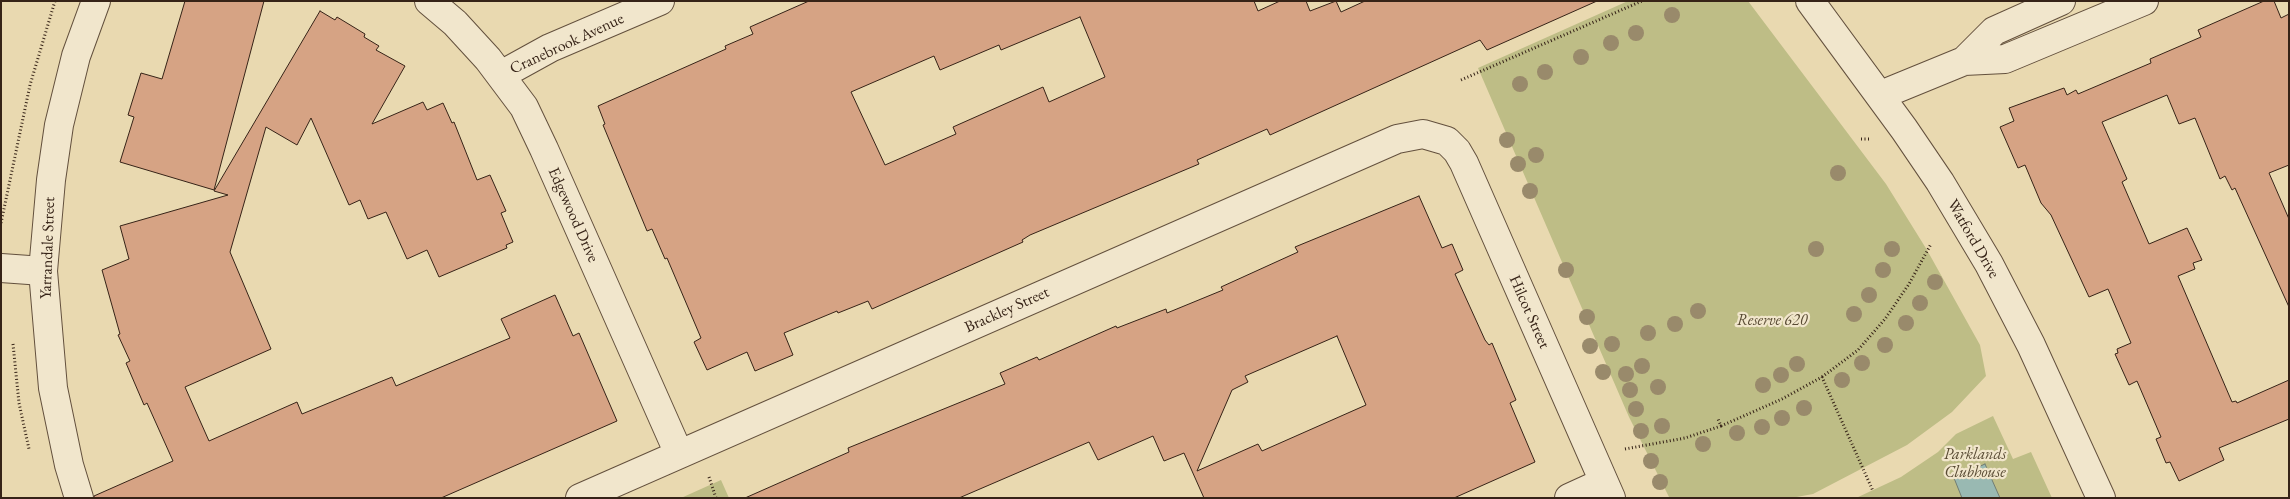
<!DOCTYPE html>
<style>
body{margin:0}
#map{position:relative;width:2290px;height:499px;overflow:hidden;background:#e9d9b0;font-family:"EB Garamond",serif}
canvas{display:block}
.frame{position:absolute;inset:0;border:2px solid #362317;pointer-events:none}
</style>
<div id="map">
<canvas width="2290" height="499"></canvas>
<div class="frame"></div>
</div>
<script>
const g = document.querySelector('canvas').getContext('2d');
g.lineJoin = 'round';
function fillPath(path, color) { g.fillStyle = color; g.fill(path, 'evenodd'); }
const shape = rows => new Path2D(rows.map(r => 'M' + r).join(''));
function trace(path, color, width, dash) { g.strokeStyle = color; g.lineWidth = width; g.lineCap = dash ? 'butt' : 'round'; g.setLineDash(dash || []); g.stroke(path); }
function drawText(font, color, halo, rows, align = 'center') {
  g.font = font + ' "EB Garamond",serif'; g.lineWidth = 4.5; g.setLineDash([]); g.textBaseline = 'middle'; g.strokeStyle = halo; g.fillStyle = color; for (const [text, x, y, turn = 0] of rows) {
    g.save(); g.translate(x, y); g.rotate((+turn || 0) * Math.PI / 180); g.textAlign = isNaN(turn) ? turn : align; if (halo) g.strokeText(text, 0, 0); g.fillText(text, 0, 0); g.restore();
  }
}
const green = shape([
 [1628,1,1748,1,1886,184,1927,250,1980,345,1986,376,1952,412,1907,445,1813,494,1791,498,1669,497,1629,417,1478,68],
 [1993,416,2013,459,2031,452,2052,498,1856,498,1901,477,1938,452,1956,434],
 [721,480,729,498,681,498]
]);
const water = shape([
 [1985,464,2000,498,1962,498,1954,478,1985,464]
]);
const building = shape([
 [185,1,264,1,214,190,120,162,134,117,128,115,141,73,162,79,185,1],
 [809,1,1254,1,1258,11,1280,1,1306,1,1310,11,1336,1,1341,12,1365,1,1597,1,1487,50,1480,40,1270,135,1267,129,1197,160,1199,164,1030,235,1022,240,1023,242,872,309,868,301,838,313,837,311,784,333,793,355,755,371,747,352,707,370,694,342,701,338,667,258,665,259,652,229,647,231,603,125,605,124,598,106,726,49,725,46,753,34,750,27,809,1],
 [1080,17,1105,77,1049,102,1043,87,953,127,956,134,885,165,851,92,934,56,940,70,999,45,1001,50,1080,17],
 [2264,1,2274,1,2281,18,2289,14,2289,165,2269,173,2289,219,2289,307,2235,188,2232,190,2225,176,2220,179,2195,118,2179,124,2167,95,2102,122,2127,179,2122,182,2149,244,2187,228,2202,260,2193,263,2195,269,2178,276,2232,402,2236,401,2237,403,2289,380,2289,419,2219,448,2224,460,2179,481,2170,462,2166,463,2156,439,2161,437,2137,381,2129,385,2115,354,2118,353,2117,349,2131,343,2108,289,2089,297,2051,215,2041,203,2025,165,2018,168,2000,127,2014,121,2009,108,2064,88,2067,95,2076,90,2078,94,2151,63,2150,59,2201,37,2198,30,2264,1],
 [320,11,335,20,337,17,365,34,364,37,379,46,376,50,405,66,372,124,423,102,427,110,443,103,452,123,454,122,477,180,490,175,506,211,501,213,513,242,506,245,507,248,439,277,427,250,407,259,386,212,368,219,360,200,349,205,311,118,297,145,266,127,230,252,271,349,185,387,209,441,297,402,302,414,392,377,396,386,510,338,501,319,555,295,573,336,579,333,617,421,441,498,94,498,94,496,173,461,147,403,144,405,126,363,130,361,118,335,120,334,102,270,129,259,120,226,228,195,214,191,320,11],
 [1419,196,1442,248,1452,244,1463,270,1455,274,1485,340,1489,345,1492,343,1516,400,1510,403,1535,462,1454,498,1204,498,1184,453,1164,461,1153,436,1098,460,1089,442,959,498,745,498,849,452,848,448,1005,384,1000,373,1037,357,1039,360,1116,326,1117,328,1166,309,1167,313,1223,290,1221,287,1298,252,1295,247,1419,196],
 [1337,336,1366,405,1262,451,1258,444,1197,471,1232,390,1248,382,1245,376,1337,336]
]);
const path = shape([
 [1461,80,1642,1],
 [1861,139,1870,139],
 [1,223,30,85,55,1],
 [13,344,19,403,29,449],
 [1822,377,1858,350,1885,319,1909,284,1931,244],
 [1721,426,1782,399,1822,377,1873,491],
 [1625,449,1685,438,1721,426,1718,419],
 [709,477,716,498]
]);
const minor = shape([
 [429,1,455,23,488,59,524,107,544,149,679,454],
 [1810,1,1904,129,1940,182,1989,264,2031,345,2101,498],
 [1964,61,1994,31,2061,1],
 [501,75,550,48,660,1],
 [1881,95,1964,61,2005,59,2144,1],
 [1,268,43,271],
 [580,498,1397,139,1423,134,1447,141,1457,151,1464,163,1611,498],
 [1569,498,1604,482]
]);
const tertiary = shape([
 [79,498,69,465,53,388,43,271,51,180,59,125,76,56,96,1]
]);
const trees = [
 [1672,15],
 [1636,33],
 [1611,43],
 [1581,57],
 [1545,72],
 [1520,84],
 [1507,140],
 [1536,155],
 [1518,164],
 [1838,173],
 [1530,191],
 [1816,249],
 [1892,249],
 [1566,270],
 [1883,270],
 [1935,282],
 [1869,295],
 [1920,303],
 [1698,311],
 [1854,314],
 [1587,317],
 [1906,323],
 [1675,324],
 [1648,333],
 [1612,344],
 [1885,345],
 [1590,346],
 [1862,363],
 [1797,364],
 [1642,366],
 [1603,372],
 [1626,374],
 [1781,375],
 [1842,380],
 [1763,385],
 [1658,387],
 [1630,390],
 [1804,408],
 [1636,409],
 [1782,418],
 [1662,426],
 [1762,427],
 [1641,431],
 [1737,433],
 [1703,444],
 [1651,461],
 [1660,482]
];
const streetNames = [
 ["Cranebrook Avenue",567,44,-25],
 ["Edgewood Drive",573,215,66],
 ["Watford Drive",1973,239,60],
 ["Yarrandale Street",48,248,-88],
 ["Brackley Street",1007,310,-24],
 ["Hilcot Street",1529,312,66]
];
const parkNames = [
 ["Reserve 620",1772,321],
 ["Parklands",1975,455],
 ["Clubhouse",1975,473]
];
fillPath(green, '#bebd86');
fillPath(water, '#99b9b2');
trace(water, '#717d74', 1);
fillPath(building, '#d6a384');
trace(building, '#362317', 1);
trace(minor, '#63503d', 30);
trace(tertiary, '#63503d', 30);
trace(path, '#362317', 3, [1, 2.5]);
trace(minor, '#f1e6cc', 28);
trace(tertiary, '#f1e6cc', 28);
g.fillStyle = '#998a6b';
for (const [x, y] of trees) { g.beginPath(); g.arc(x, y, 8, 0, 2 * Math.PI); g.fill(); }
drawText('16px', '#362317', '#f1e6cc', streetNames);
drawText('italic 16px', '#584a33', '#f1e6cc', parkNames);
</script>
